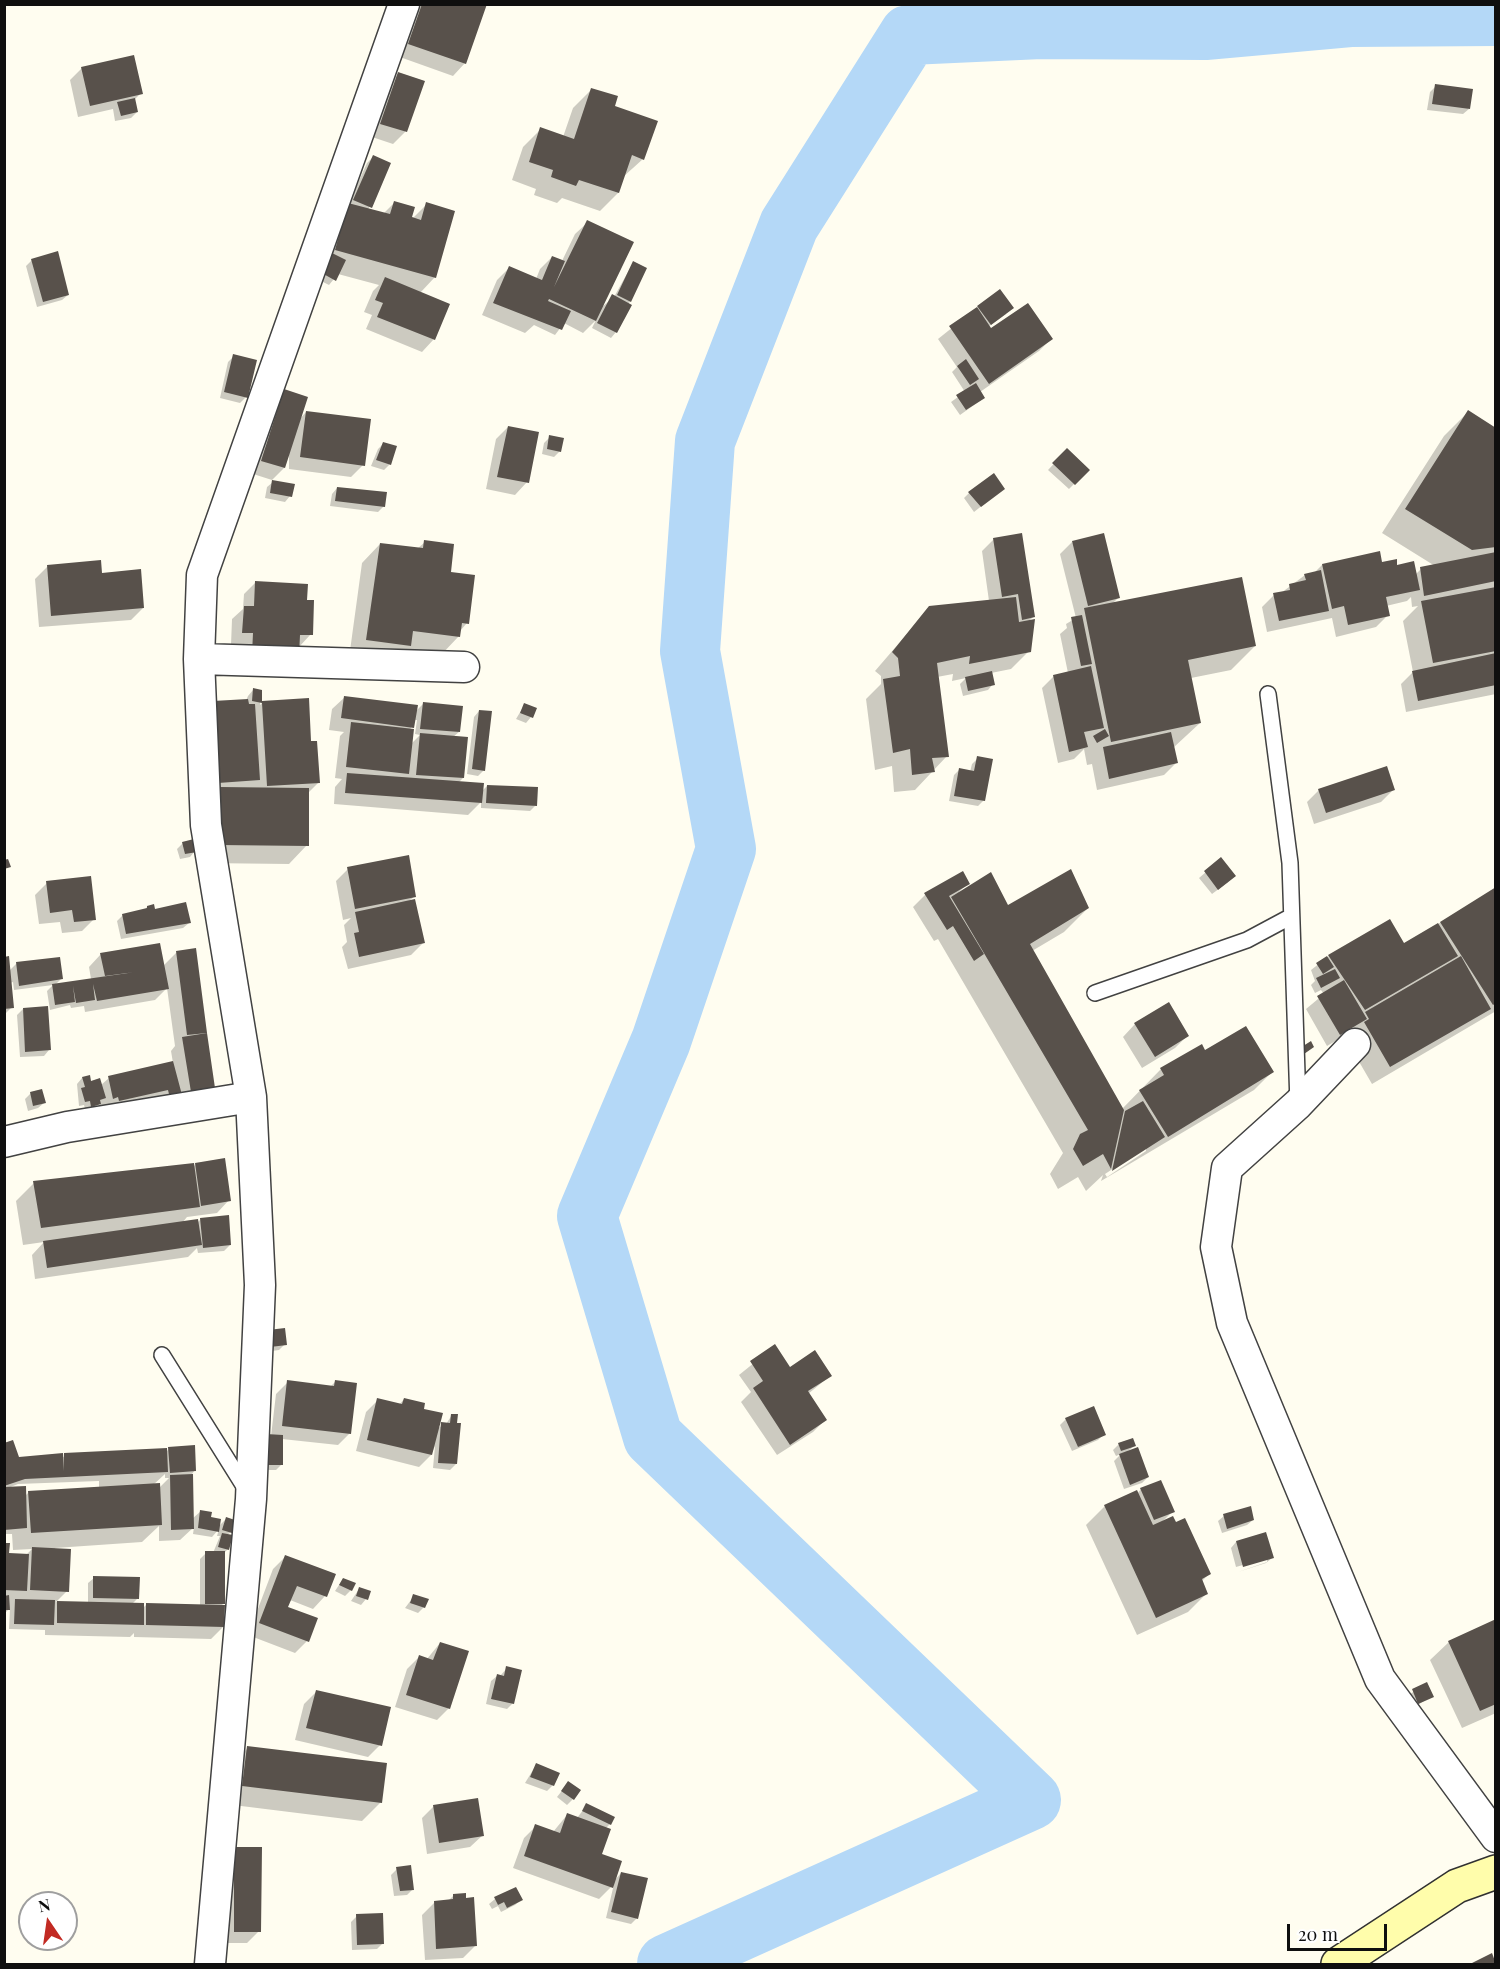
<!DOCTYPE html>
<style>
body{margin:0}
#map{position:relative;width:1500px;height:1969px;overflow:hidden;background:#fffdf0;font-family:"Playfair Display",serif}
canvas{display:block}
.frame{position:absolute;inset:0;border:6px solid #0f0f0f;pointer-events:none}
.north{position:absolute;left:18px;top:1891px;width:60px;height:60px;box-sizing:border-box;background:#fff;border:2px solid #9f9f9f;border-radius:50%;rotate:347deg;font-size:16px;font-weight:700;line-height:24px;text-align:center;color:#0f0f0f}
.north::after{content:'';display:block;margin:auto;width:21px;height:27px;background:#c22a23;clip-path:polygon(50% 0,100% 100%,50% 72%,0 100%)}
.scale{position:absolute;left:1287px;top:1924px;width:100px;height:27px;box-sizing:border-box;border:3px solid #0f0f0f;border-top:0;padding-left:8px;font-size:18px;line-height:21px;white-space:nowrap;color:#0f0f0f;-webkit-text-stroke:4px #fff;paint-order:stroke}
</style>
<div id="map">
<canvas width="1500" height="1969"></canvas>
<div class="frame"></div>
<div class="north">N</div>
<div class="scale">20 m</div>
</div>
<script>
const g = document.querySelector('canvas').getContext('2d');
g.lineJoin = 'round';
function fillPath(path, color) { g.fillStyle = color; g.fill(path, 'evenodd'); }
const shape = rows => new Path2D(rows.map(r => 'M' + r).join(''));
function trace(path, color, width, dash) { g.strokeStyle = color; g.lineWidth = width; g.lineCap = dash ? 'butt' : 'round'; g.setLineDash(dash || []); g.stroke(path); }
const shadow = shape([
 [416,4,486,4,465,63,453,76,397,56],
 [82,68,141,93,134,100,137,112,131,118,115,121,113,109,78,117,70,80],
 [398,74,423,82,405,132,393,144,369,136,386,86],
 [1436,86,1469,109,1463,114,1427,110,1430,92],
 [592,89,613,107,643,159,623,177,618,193,600,211,562,198,557,203,534,195,536,189,512,180,523,147,541,129,563,137,573,108],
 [373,157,389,164,368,210,383,214,394,203,409,222,427,204,435,277,420,293,434,339,422,352,366,329,372,315,364,312,373,291,379,285,338,274,329,285,315,278,367,163],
 [588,222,603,306,614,297,633,263,630,301,616,332,611,338,592,328,596,320,583,333,564,323,555,335,534,325,525,333,482,315,497,280,509,268,536,279,540,269,552,257,562,261,575,234],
 [32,260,68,295,62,300,37,307,26,266],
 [978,307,1006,314,988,327,991,330,1051,339,1039,351,980,392,984,398,960,415,951,402,965,392,952,372,957,367,938,339],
 [234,356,246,397,240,403,220,398,228,362],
 [285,391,299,420,306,412,363,465,351,477,289,469,289,450,284,468,272,480,250,473,272,403],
 [1468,412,1496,430,1496,694,1406,712,1401,684,1413,672,1403,621,1418,606,1412,607,1411,597,1407,601,1386,606,1388,615,1376,627,1336,637,1332,618,1267,632,1262,607,1274,595,1281,593,1305,575,1314,573,1322,565,1379,553,1381,564,1416,574,1421,569,1435,566,1382,533,1444,436],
 [508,427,527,482,515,495,486,489,496,439],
 [550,437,560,451,554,457,542,454,544,443],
 [383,444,390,464,384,470,371,466,378,449],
 [1067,450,1088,470,1069,489,1048,470],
 [273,482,290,496,285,502,265,498,267,487],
 [337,488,384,506,378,512,330,506,332,494],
 [1003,489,974,512,964,498,969,493],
 [994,539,1033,617,1029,621,1029,651,1011,669,991,673,993,684,988,690,963,696,960,684,966,678,952,681,953,674,937,677,947,756,915,790,894,792,892,766,875,770,866,699,881,684,881,676,875,671,930,607,989,601,982,551],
 [425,542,449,574,467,623,460,631,459,636,441,655,405,650,391,664,349,658,362,563,380,544,417,549],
 [1072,542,1119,597,1112,604,1255,646,1231,670,1191,678,1200,723,1173,748,1176,763,1164,775,1097,790,1092,764,1087,765,1084,749,1074,759,1058,763,1042,688,1054,676,1068,673,1060,634,1067,628,1066,624,1076,618,1060,554],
 [47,567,101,574,143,608,131,620,39,627,35,579],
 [256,582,305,601,311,634,299,647,240,666,241,645,231,645,232,619,243,609,244,594],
 [253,690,261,691,260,705,263,702,310,743,319,782,308,793,307,845,289,864,202,863,206,794,248,696],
 [345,697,415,712,423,704,459,732,453,737,463,778,458,783,481,792,487,786,535,806,530,811,481,808,481,802,468,815,334,804,335,787,342,779,335,778,340,736,344,732,329,730,332,709],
 [414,720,417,720,415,734,420,735,411,744,410,730],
 [525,704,531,717,526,723,516,719],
 [479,711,484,770,478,776,467,774,474,717],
 [978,758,984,800,978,806,949,801,954,775,959,770,970,772,972,764],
 [1319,790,1393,790,1381,802,1314,824,1307,802],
 [183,843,195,851,190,857,180,859,177,849],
 [1221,859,1228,882,1212,894,1199,878],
 [348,869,415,896,409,901,423,943,411,955,348,969,342,947,347,942,344,925,351,918,343,920,336,881],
 [47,883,94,919,82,931,62,933,60,922,39,924,35,895],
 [968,883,959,892,1007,907,1088,908,1064,932,1032,951,1122,1109,1161,1069,1205,1052,1272,1072,1254,1090,1101,1181,1103,1175,1086,1191,1078,1177,1058,1189,1050,1174,1063,1153,938,939,934,941,913,907,925,895],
 [1146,1147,1146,1151,1107,1177,1105,1174],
 [1496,889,1496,1011,1372,1084,1347,1041,1349,1033,1327,1046,1306,1009,1324,994,1321,990,1315,993,1311,985,1315,981,1311,970,1329,956,1403,945],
 [147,907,154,911,189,923,183,928,121,939,117,921,123,915,144,911],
 [194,950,214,1088,101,1110,100,1104,86,1112,84,1105,79,1106,77,1084,82,1078,101,1085,109,1078,173,1063,171,1051,175,1046,167,988,155,1000,85,1012,84,1006,71,1008,70,1005,50,1010,47,991,53,985,14,990,13,982,10,983,12,1007,4,1015,4,958,9,971,16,964,61,979,55,985,91,979,89,967,101,954,163,966,176,953],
 [23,1009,49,1050,44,1056,20,1057,17,1015],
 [1135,1024,1187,1036,1175,1048,1142,1068,1123,1037],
 [31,1093,44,1103,38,1108,28,1111,25,1099],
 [196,1164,229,1200,217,1213,187,1217,182,1223,197,1223,201,1219,230,1245,224,1251,198,1253,197,1248,188,1257,35,1279,32,1255,44,1242,23,1245,16,1201,34,1183,193,1167],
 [268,1331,285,1344,279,1350,265,1352],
 [775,1346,790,1369,830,1376,808,1394,825,1420,813,1432,777,1455,741,1402,751,1392,739,1375],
 [288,1382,330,1387,335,1382,350,1433,338,1445,282,1439,281,1465,276,1470,260,1470,271,1436,276,1394],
 [404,1399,422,1410,438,1428,446,1424,452,1415,456,1464,450,1470,433,1468,435,1446,431,1455,419,1467,356,1451,366,1412,378,1400,399,1405],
 [1066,1419,1104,1434,1098,1440,1072,1451,1060,1425],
 [4,1444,17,1459,166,1452,169,1449,195,1470,192,1474,192,1519,201,1511,218,1527,226,1519,231,1532,227,1535,228,1549,224,1553,224,1603,220,1607,223,1627,211,1639,134,1637,134,1633,130,1637,45,1635,45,1630,9,1629,10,1608,4,1614,4,1544,8,1554,26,1555,32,1549,13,1550,12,1534,4,1534],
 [165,1474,165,1478,169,1478,159,1488,153,1485],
 [99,1481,99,1488,29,1492,24,1497,8,1488,18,1484],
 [159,1526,159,1541,180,1540,194,1527,193,1534,212,1537,219,1529,217,1536,220,1536,213,1553,206,1553,200,1559,200,1606,147,1604,143,1608,132,1604,137,1599,94,1578,88,1583,88,1603,56,1602,67,1591,55,1548,142,1542],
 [1119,1444,1134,1446,1127,1452,1148,1477,1142,1483,1124,1489,1114,1461,1121,1454,1116,1456,1113,1450],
 [1141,1489,1173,1511,1163,1521,1209,1574,1201,1582,1207,1593,1188,1612,1137,1635,1086,1525,1105,1506,1137,1494],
 [1224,1516,1253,1520,1247,1525,1222,1533,1218,1521],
 [1265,1534,1272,1558,1266,1563,1238,1572,1267,1562,1267,1558,1236,1567,1231,1548,1236,1542],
 [285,1557,334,1575,325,1596,313,1609,290,1600,287,1608,307,1641,295,1653,248,1635,273,1569],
 [343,1579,351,1590,345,1596,335,1591],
 [359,1589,366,1599,361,1605,351,1601],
 [414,1596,424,1607,418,1613,405,1608],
 [1496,1621,1496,1713,1462,1728,1430,1660,1449,1642],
 [440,1643,449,1708,437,1720,395,1707,407,1669,419,1657,427,1659],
 [507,1668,513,1703,507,1709,486,1704,491,1681,497,1676,500,1676],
 [1426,1684,1432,1696,1413,1708,1407,1696],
 [316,1692,380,1745,368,1757,295,1740,304,1704],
 [248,1748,381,1802,362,1821,225,1804,230,1766],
 [536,1765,553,1785,547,1791,525,1783],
 [568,1783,573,1799,567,1805,557,1797],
 [587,1805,610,1824,606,1828,600,1855,614,1881,621,1873,637,1918,631,1924,606,1918,614,1884,599,1899,513,1868,524,1838,536,1826,553,1832,567,1815,577,1818],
 [434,1806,483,1835,470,1847,427,1854,422,1818],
 [235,1848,259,1931,247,1943,222,1943],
 [397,1869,413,1889,407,1895,394,1896,391,1875],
 [516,1889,521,1900,515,1905,501,1912,498,1906,492,1909,489,1904,495,1899],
 [454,1895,465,1899,475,1946,463,1958,425,1960,422,1915,434,1903,448,1901],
 [357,1916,383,1943,377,1949,352,1950,351,1922]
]);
const river = shape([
 [667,1964,1031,1800,653,1437,587,1216,661,1041,726,849,690,651,705,441,789,225,909,35,1041,29,1205,30,1350,17,1496,16]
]);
const building = shape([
 [422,4,487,4,466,64,408,44],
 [134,55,143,94,90,106,81,67],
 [398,72,425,81,407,132,380,124],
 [1435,84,1473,89,1470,109,1432,104],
 [591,88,618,96,615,106,658,121,644,160,632,155,619,193,579,180,576,186,551,177,553,170,529,162,540,127,574,139],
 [135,98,138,112,121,116,117,102],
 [373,155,391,163,372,208,353,200],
 [394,201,415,207,412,217,421,220,426,202,455,211,436,278,335,250,348,203,390,214],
 [587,220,634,242,596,321,549,299,548,301,571,311,562,330,493,303,509,266,542,280,552,256,565,261,554,287],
 [58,251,69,295,43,302,31,259],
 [330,252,346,260,336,281,320,272],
 [633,261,647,268,631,302,617,295],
 [385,277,450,304,435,340,377,317,383,303,375,300],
 [1000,289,1014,308,991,325,977,306],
 [612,294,632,305,617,333,597,323],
 [1028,303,1053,339,989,384,949,326,977,307,991,328],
 [233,354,257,360,248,398,224,392],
 [966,359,979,379,970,385,957,366],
 [976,383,985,398,966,410,956,395],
 [284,389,308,397,285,468,261,461],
 [1468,410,1496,428,1496,547,1472,550,1405,509],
 [306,411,371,419,365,466,300,457],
 [508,426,539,432,529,483,497,477],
 [549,435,564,438,561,452,547,449],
 [383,442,397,446,391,465,376,460],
 [1067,448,1090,470,1075,485,1052,463],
 [994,473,1005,489,981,507,968,492],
 [272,480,295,484,292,497,270,493],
 [337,487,387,492,385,507,335,501],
 [1022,533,1035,617,1022,620,1018,594,1002,597,993,538],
 [1104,533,1120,598,1088,606,1072,541],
 [424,540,454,544,451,572,475,575,469,624,462,623,460,637,413,631,411,646,366,640,380,543,423,548],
 [1380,551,1382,562,1397,559,1397,565,1414,561,1420,590,1386,597,1390,616,1348,625,1344,606,1332,609,1322,564],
 [1496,552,1496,581,1424,596,1420,567],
 [101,560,102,573,141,569,144,608,51,616,47,565],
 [1321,570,1329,611,1279,621,1273,593,1290,590,1289,584,1306,580,1304,574],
 [1242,577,1256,646,1188,660,1201,723,1111,742,1084,608],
 [255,581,308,584,307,600,314,600,313,635,300,635,299,656,252,654,253,633,242,633,244,606,254,606],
 [1496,587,1496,651,1433,663,1421,601],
 [1016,597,1019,622,1035,619,1031,652,969,664,970,656,937,663,949,757,932,758,935,772,912,775,910,749,893,753,883,679,900,676,898,658,892,652,929,606],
 [1082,615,1092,664,1081,666,1071,617],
 [1496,653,1496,685,1418,701,1412,671],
 [1091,666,1104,728,1084,732,1088,747,1069,752,1053,675],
 [992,671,995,685,968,691,965,677],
 [253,688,262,690,262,701,309,698,311,741,317,741,320,783,267,786,262,703,252,701],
 [344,696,418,705,414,728,341,718],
 [248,699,249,704,255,704,260,780,218,783,213,701],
 [423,702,463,706,460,732,420,729],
 [524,703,537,708,533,718,520,713],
 [479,710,492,711,485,771,472,769],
 [351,722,414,729,409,774,346,767],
 [1105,729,1109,736,1097,743,1093,736],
 [1171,732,1178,763,1109,779,1103,747],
 [420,733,468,737,464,778,416,775],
 [977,756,993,759,985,801,954,796,959,768,974,771],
 [1387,766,1395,790,1326,813,1318,789],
 [347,773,484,783,482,803,345,793],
 [487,785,538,787,537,806,486,803],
 [220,787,309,788,309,846,219,845],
 [194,839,197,852,185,854,182,842],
 [409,855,416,897,355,909,347,867],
 [1221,857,1236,876,1218,890,1204,871],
 [8,859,11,867,4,869,4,860],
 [1071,869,1089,908,1030,944,1124,1110,1111,1169,1103,1154,1083,1166,1073,1149,1080,1134,1088,1130,951,897,991,872,1008,905],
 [963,871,970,884,949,896,984,954,974,961,953,926,947,930,924,893],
 [91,876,96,920,74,922,72,910,50,913,46,881],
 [1496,887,1496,1003,1493,1005,1440,922],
 [415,899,425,943,359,957,354,933,359,932,355,912],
 [186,902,191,923,126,934,122,914,147,908,147,906,154,904,155,909],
 [1390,919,1404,943,1438,923,1458,956,1365,1010,1328,955],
 [160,943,169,989,97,1001,93,984,95,1000,76,1003,73,986,75,1002,55,1005,52,984,135,972,105,976,100,953],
 [196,948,207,1033,187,1035,176,951],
 [9,956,14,1008,4,1009,4,957],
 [1327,956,1334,967,1323,974,1316,963],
 [1461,956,1491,1009,1390,1067,1364,1022,1369,1019,1365,1012],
 [60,957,63,979,19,986,16,962],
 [1335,969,1340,978,1321,988,1316,978],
 [1344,980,1367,1019,1340,1035,1317,996],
 [1169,1002,1189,1036,1155,1057,1134,1023],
 [48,1006,51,1050,25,1052,23,1008],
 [1246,1026,1274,1072,1168,1137,1139,1090,1164,1075,1160,1068,1202,1044,1205,1050],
 [207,1033,215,1088,191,1092,182,1037],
 [1311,1041,1314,1047,1304,1054,1300,1048],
 [173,1061,182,1095,170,1098,168,1090,119,1101,118,1097,113,1099,108,1076],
 [90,1075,91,1081,100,1078,106,1098,100,1100,101,1104,91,1107,90,1101,85,1102,81,1088,85,1087,82,1077],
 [42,1089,46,1103,33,1106,30,1092],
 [1143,1101,1165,1137,1112,1171,1125,1111],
 [225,1158,231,1201,201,1206,195,1163],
 [194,1163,200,1207,41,1228,33,1181],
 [229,1215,231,1245,203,1248,200,1218],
 [198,1219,202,1245,47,1268,43,1241],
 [285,1328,287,1345,270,1347,268,1330],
 [775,1344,790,1367,815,1350,832,1376,808,1391,827,1420,790,1445,753,1388,763,1381,750,1361],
 [287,1380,334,1386,335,1380,357,1383,351,1434,282,1426],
 [377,1398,402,1404,404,1398,425,1403,424,1409,443,1413,432,1455,367,1440],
 [1094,1406,1106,1435,1078,1447,1065,1418],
 [451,1414,458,1414,457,1423,461,1423,457,1464,438,1463,441,1422,450,1423],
 [266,1434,283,1435,283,1465,265,1465],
 [1133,1438,1136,1446,1121,1451,1118,1443],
 [13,1440,19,1457,63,1453,64,1471,64,1453,167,1448,168,1472,25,1479,4,1486,4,1443],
 [195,1445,196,1471,170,1473,168,1447],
 [1138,1447,1149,1477,1130,1485,1119,1454],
 [193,1474,194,1529,171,1530,170,1475],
 [1161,1480,1175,1512,1154,1520,1140,1488],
 [160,1483,162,1525,31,1533,28,1491],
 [26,1486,27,1528,4,1530,4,1487],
 [1137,1490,1153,1525,1173,1516,1176,1522,1185,1518,1211,1574,1202,1579,1208,1594,1156,1618,1104,1505],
 [1251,1506,1254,1520,1227,1529,1223,1514],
 [200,1510,212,1512,211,1517,221,1519,219,1532,198,1528],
 [226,1517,235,1520,232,1533,222,1530],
 [1266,1532,1274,1558,1243,1567,1236,1541],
 [222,1533,233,1535,229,1550,218,1547],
 [4,1543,10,1543,9,1553,29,1554,27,1591,4,1590],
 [32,1547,71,1549,69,1592,30,1590],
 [205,1551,225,1551,225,1604,205,1604],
 [285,1555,336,1574,327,1597,297,1586,288,1607,318,1618,309,1642,259,1623],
 [93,1576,140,1577,139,1599,93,1598],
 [343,1578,356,1583,352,1591,339,1585],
 [359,1587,371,1591,368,1600,356,1596],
 [413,1594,429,1599,425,1608,410,1603],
 [9,1595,10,1610,4,1610,4,1596],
 [15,1599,55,1600,54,1625,14,1624],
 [57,1601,144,1603,144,1625,57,1623],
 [146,1603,225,1605,224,1627,146,1625],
 [1496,1619,1496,1704,1480,1711,1448,1641],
 [440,1642,469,1651,450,1709,406,1695,419,1655,433,1660],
 [506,1666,522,1670,514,1704,491,1699,497,1674,504,1676],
 [1427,1682,1434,1697,1418,1704,1412,1689],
 [316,1690,391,1707,382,1746,306,1728],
 [247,1746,387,1763,382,1803,242,1786],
 [536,1763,560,1773,554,1786,530,1777],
 [568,1781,581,1790,574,1800,561,1791],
 [478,1798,484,1836,439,1843,433,1805],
 [586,1803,615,1817,611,1825,582,1811],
 [567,1813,611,1829,602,1854,622,1861,613,1888,524,1856,535,1824,560,1833],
 [234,1847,262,1847,261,1932,234,1932],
 [411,1865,414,1890,400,1891,396,1867],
 [621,1872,648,1878,638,1919,611,1912],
 [516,1887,523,1900,507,1908,504,1902,498,1905,494,1897],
 [466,1893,466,1898,474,1897,477,1946,436,1949,434,1901,453,1899,453,1894],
 [383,1913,384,1944,357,1945,356,1914],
 [1492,1953,1496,1964,1470,1964]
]);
const lane = shape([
 [1268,694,1290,863,1298,1104],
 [1095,993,1247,940,1290,917],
 [162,1355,247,1491]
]);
const street = shape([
 [199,659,464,667],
 [1355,1044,1298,1104,1227,1168,1216,1247,1232,1323,1380,1679,1496,1837],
 [4,1142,67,1127,251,1097],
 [210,1964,251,1499,260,1285,251,1097,206,825,199,659,202,575,404,4]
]);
const secondary = shape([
 [1338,1964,1457,1886,1496,1872]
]);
fillPath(shadow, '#0003');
trace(river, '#b4d8f7', 60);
fillPath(building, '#58514b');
trace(lane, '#424242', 18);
trace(street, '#424242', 33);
trace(secondary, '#313131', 36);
trace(lane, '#fff', 15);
trace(street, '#fff', 30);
trace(secondary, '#fffdab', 33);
</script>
